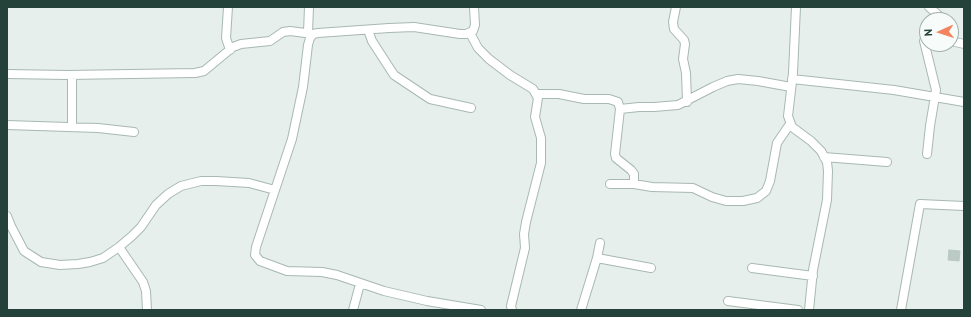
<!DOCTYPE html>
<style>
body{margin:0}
#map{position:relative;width:971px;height:317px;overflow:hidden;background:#e6efeb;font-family:"PT Sans",sans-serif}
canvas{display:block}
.frame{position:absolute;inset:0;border:8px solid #24423a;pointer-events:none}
.north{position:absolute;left:919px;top:12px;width:40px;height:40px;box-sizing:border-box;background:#f7fbf9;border:1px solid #a3b1ad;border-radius:50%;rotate:267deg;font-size:11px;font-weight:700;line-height:16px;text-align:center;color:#24423a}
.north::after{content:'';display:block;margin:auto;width:14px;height:18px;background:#f4845f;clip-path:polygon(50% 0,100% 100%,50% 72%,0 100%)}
</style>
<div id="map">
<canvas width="971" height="317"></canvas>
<div class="frame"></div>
<div class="north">N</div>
</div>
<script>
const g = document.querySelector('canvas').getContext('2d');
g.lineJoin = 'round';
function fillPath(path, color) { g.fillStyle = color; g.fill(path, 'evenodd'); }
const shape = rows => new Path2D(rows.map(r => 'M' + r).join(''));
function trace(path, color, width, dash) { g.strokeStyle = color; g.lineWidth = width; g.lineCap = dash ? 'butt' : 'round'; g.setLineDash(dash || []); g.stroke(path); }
const building = shape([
 [949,250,960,251,959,261,948,260,949,250]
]);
const street = shape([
 [228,7,226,38,230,50],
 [474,7,475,25,473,31,466,34,460,34,414,27,389,28,318,33,313,34,310,38,308,45,303,87,292,139,256,247,255,255,260,261,287,271,322,272,337,275,384,291,427,301,481,310],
 [676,7,673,22,674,29,684,40,685,44,683,59,686,73,687,102],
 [796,7,793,73,788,116,792,127,811,141,821,151,827,162,828,171,827,200,813,270,809,310],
 [929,7,944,20],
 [368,30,372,41,394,75,430,99,471,108],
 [308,33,309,7],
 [470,33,478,48,489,59,510,75,533,89,538,98,535,117,541,138,541,163,526,222,524,234,525,248,511,306,512,310],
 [927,37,924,41,925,45,936,90,930,126,927,154],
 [951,41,964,44],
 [7,74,67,75,195,73,204,71,233,47,241,44,270,41,283,32,290,31,313,34],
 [792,79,894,90,964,102],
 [537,94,559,94,584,99,609,99,618,102,620,109,615,154,616,158,631,170,634,174,634,184],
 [620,109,639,107,654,107,678,105,713,87,727,81,738,79,758,81,791,87],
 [7,125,98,128,134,132],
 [72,127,72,75],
 [824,157,887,162],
 [610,184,634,184,652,187,693,188,712,197,726,201,743,201,757,198,766,191,770,181,777,143,790,124],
 [7,216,11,226,24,251,41,262,60,265,78,264,90,262,103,258,119,247,132,236,141,227,156,205,168,194,181,186,201,181,216,181,249,183,275,190],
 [119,247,143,282,146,291,147,310],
 [597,258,651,268],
 [752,268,813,276],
 [728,301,798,310],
 [353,310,360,284],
 [581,310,597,258,600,243],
 [901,310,920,204,964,206]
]);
fillPath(building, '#bbcac4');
trace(building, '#b8c9c2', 1);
trace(street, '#a8b8b2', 10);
trace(street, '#fff', 8);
</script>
